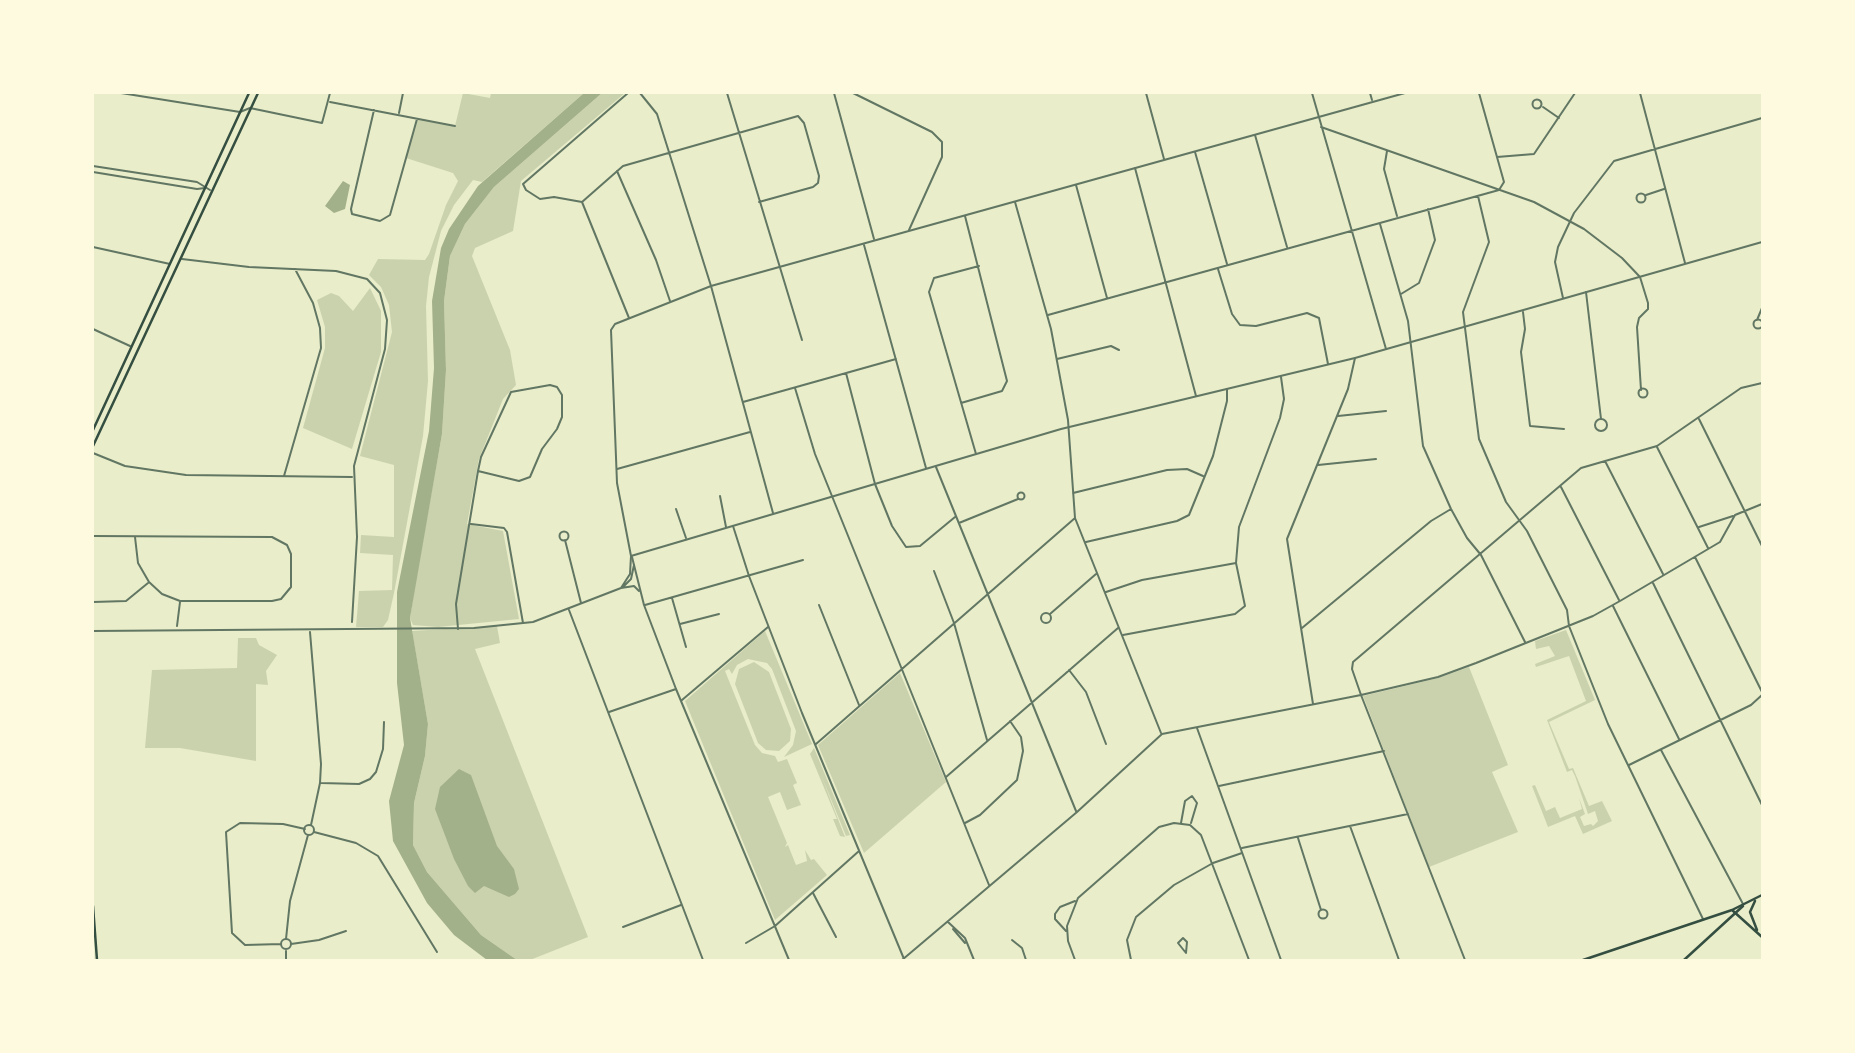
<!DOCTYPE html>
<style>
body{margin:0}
#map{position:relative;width:1855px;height:1053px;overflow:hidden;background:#e9edc9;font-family:Signika,sans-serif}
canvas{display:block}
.frame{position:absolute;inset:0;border:94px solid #fefae0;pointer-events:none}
</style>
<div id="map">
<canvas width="1855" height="1053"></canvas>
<div class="frame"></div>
</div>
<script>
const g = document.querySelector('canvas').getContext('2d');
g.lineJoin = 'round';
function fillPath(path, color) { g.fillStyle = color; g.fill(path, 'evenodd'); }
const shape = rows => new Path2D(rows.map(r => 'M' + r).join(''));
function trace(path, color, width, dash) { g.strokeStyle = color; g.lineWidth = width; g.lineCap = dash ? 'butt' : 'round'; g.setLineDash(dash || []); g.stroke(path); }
const green = shape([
 [463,93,490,98,491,93,584,93,482,182,473,180,454,205,441,231,429,277,426,306,428,381,423,436,394,593,388,620,383,627,356,627,359,591,392,590,393,555,360,553,361,535,394,537,394,465,360,456,392,332,389,305,381,287,369,275,378,259,425,260,429,254,446,205,458,181,453,173,406,158,417,119,455,126],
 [602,93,625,93,521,181,513,231,475,248,472,256,510,350,516,385,503,399,479,459,467,524,503,531,519,619,438,627,413,625,410,618,415,585,442,434,446,370,444,301,450,256,465,224,494,187],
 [370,288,381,311,381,352,352,449,303,428,325,348,325,327,317,300,331,293,339,296,353,311],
 [497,626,500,643,475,649,588,937,530,960,517,960,481,935,427,872,413,845,414,803,425,756,428,724,412,631],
 [1566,630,1595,700,1549,722,1569,769,1573,768,1589,806,1602,801,1612,821,1583,834,1575,816,1548,827,1532,786,1535,785,1546,811,1555,807,1560,818,1582,809,1579,798,1585,814,1580,817,1584,826,1591,824,1593,826,1598,821,1595,811,1588,814,1575,776,1572,770,1567,772,1547,720,1586,701,1569,656,1536,667,1535,664,1555,656,1549,646,1536,649,1535,641],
 [765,631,812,744,784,757,793,745,796,731,772,669,767,663,748,659,737,665,732,674,729,669,725,671,755,745,762,753,775,756,778,762,787,759,797,783,793,785,801,805,787,810,780,792,768,797,787,843,785,847,788,845,796,865,807,861,805,850,811,860,814,859,827,875,775,920,685,701],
 [238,638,256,638,259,645,277,655,266,671,268,685,256,684,256,761,180,748,145,748,152,670,237,668],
 [754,662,769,672,791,729,790,741,779,751,766,750,758,743,735,684,739,669],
 [1469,667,1508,765,1492,772,1518,832,1429,867,1363,696,1438,678],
 [900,673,946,782,864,853,818,745],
 [814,748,850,835,846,836,821,775,845,837,840,836,833,819,837,819,810,754]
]);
const water = shape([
 [584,93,602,93,494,187,465,224,450,256,444,301,446,370,442,434,410,618,428,724,425,756,414,803,413,845,427,872,481,935,517,960,487,960,454,935,427,903,393,841,389,801,404,745,397,683,397,592,429,431,434,368,432,301,441,248,449,229,478,186],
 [343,181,350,185,345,209,334,213,325,206],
 [459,769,471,775,497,846,514,869,519,889,515,894,509,897,484,886,475,893,468,886,454,859,435,809,440,787]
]);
const minor = shape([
 [121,93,240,112,250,108,322,123,330,93],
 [628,93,523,184,526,190,540,199,554,197,582,202,629,318],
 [640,93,657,114,711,286,773,513],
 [727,93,802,340],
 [834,93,874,239],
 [853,93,932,132,942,142,942,157,909,230],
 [1312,93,1386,349],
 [1370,93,1372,100],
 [1640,93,1685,263],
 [93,96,93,93],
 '1532.5 104a4.5 4.5 0 1 1 9 0a4.5 4.5 0 1 1-9 0Z',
 [330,102,455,126],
 [1543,107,1559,118],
 [374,110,351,209,352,214,380,221,390,215,417,119],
 [399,113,403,93],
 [1321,127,1534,202,1584,229,1622,258,1640,277,1648,303,1648,309,1639,318,1637,327,1641,390],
 [1255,135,1287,247],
 [1387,151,1384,169,1397,216],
 [1195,152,1227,264],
 [1497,157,1534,154,1575,93],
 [93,166,197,182,210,190],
 [1135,168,1196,396],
 [617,171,656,260,670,301],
 [93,172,197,189,205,188],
 [1076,185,1107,298],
 '1636.5 198a4.5 4.5 0 1 1 9 0a4.5 4.5 0 1 1-9 0Z',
 [1646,195,1664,189],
 [1478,196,1489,242,1463,312,1479,439,1506,502,1527,531,1567,610,1569,626,1608,724,1703,919],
 [582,202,623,166,798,116,804,123,819,176,818,183,813,187,759,202],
 [1015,202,1051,329,1068,420,1075,518,1161,733],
 [1380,224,1408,321,1423,446,1451,509,1467,538,1481,555,1525,642],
 [864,245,926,468],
 [93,247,170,264],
 [182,259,249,267,336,271,367,279,380,293,387,320,385,349,354,466,357,537,352,622],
 [1218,269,1232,314,1240,325,1256,326,1307,313,1319,318,1328,364],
 [1586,292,1601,419],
 [1401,294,1419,283,1435,240,1428,209],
 [1563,298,1555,262,1558,247,1574,213,1614,161,1762,118],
 [1523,312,1525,329,1521,352,1530,426,1564,429],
 [1048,315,1499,190,1504,182,1479,93],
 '1753.5 324a4.5 4.5 0 1 1 9 0a4.5 4.5 0 1 1-9 0Z',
 [1757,320,1762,308],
 [93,329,130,346],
 [1057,359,1111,346,1119,350],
 [846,373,875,484,892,526,906,547,920,546,955,517],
 [795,388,815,454,989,885],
 '1638.5 393a4.5 4.5 0 1 1 9 0a4.5 4.5 0 1 1-9 0Z',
 [743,402,896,359],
 [961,403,1002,391,1007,381,965,216],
 [1338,416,1386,411],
 '1595 425a6 6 0 1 1 12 0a6 6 0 1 1-12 0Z',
 [1699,419,1762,546],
 [1657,447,1708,548],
 [93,453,125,466,186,475,352,477],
 [976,454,929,292,934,278,979,266],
 [1605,461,1663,574],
 [1318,465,1376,459],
 [936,467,1076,811],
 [617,469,750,432],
 [284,476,321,348,320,328,313,303,295,269],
 [1561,487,1619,600],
 '1017.5 496a3.5 3.5 0 1 1 7 0a3.5 3.5 0 1 1-7 0Z',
 [1073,493,1167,470,1187,469,1203,476],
 [720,496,726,527],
 [676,509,686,538],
 [959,523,1018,499],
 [471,524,504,528,507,532,523,623],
 [733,526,749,576,802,713,904,959],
 [1699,527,1733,516],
 '559.5 536a4.5 4.5 0 1 1 9 0a4.5 4.5 0 1 1-9 0Z',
 [93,536,272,537,287,545,291,554,291,587,281,599,272,601,180,601,162,594,149,582,138,563,135,537],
 [565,540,581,603],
 [1086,542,1177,521,1189,515,1213,456,1227,401,1227,389],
 [632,557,644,605,676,689,789,960],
 [1695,557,1762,692],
 [934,571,954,623,987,740],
 [1653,583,1762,805],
 [1106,592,1142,580,1236,563],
 [672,598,686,647],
 [93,602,126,601,148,583],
 [645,605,803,560],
 [819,605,859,705],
 [1613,606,1679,739],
 '1041 618a5 5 0 1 1 10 0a5 5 0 1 1-10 0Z',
 [1050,614,1096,574],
 [680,624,719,614],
 [177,626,180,602],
 [1302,628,1431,521,1451,509],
 [458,629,456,604,478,471,481,457,511,392,550,385,557,387,562,395,562,417,557,429,542,449,530,477,519,481,478,471],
 [310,632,321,764,320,783,311,825],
 [1123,635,1235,614,1245,606,1236,563,1239,527,1280,418,1284,399,1281,377],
 [1069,670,1086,692,1106,744],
 [682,700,768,627],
 [1313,704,1287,539,1348,389,1355,358],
 [609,712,676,689],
 [1197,728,1281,960],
 [816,744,1075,518],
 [1661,750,1743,904],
 [1629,765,1751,705,1762,695],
 [946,777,1118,628],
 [321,783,359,784,370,779,376,772,383,749,384,722],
 [1219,786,1384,751],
 [965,823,980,815,1017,780,1023,751,1021,737,1010,721],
 [1181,823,1185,801,1192,796,1197,803,1191,823],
 '304 830a5 5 0 1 1 10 0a5 5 0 1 1-10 0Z',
 [1350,826,1399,960],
 [314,832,356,843,378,856,437,952],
 [1298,838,1321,910],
 [1242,848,1408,814],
 [813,893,836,937],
 '1318.5 914a4.5 4.5 0 1 1 9 0a4.5 4.5 0 1 1-9 0Z',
 [948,922,965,938,974,960],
 [623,927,681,905],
 [953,929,965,943],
 [1066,931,1055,919,1055,914,1060,907,1075,901],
 [1183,938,1187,942,1186,953,1178,943,1183,938],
 '281 944a5 5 0 1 1 10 0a5 5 0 1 1-10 0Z',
 [286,939,290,901,308,835],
 [1012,940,1022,948,1026,960],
 [746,943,775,926,859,851],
 [281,944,245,945,232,933,226,832,240,823,283,824,305,829],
 [291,944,319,940,346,931],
 [286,951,286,960],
 [902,960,1077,812,1162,734,1361,695,1438,677,1476,663,1593,616,1620,601,1720,542,1735,515,1762,504],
 [1075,960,1068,941,1067,926,1078,898,1159,827,1174,823,1190,825,1201,835,1249,960],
 [1131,960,1127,940,1136,917,1174,885,1213,863,1242,853],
 [1465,960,1361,695,1352,669,1353,662,1581,468,1657,446,1741,388,1762,383]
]);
const tertiary = shape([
 [1146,93,1164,159],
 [631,556,1061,429,1355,358,1762,242],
 [621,588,630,574,631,556,617,483,611,330,615,324,711,286,1405,93],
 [622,588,631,579,634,565],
 [569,610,703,960],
 [93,631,474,628,533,622,621,588,634,586,639,591]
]);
const secondary = shape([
 [1684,960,1743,906]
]);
const primary = shape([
 [93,430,249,93],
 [93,446,258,93],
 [1755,901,1750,912,1757,930],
 [93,906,97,960],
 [1732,910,1762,937],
 [1583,960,1732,910,1762,895]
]);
fillPath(green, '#cad2ad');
fillPath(water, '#a3b18a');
trace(minor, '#617663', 2);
trace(tertiary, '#617663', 2);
trace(secondary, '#344e41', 2.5);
trace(primary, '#344e41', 2.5);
</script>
